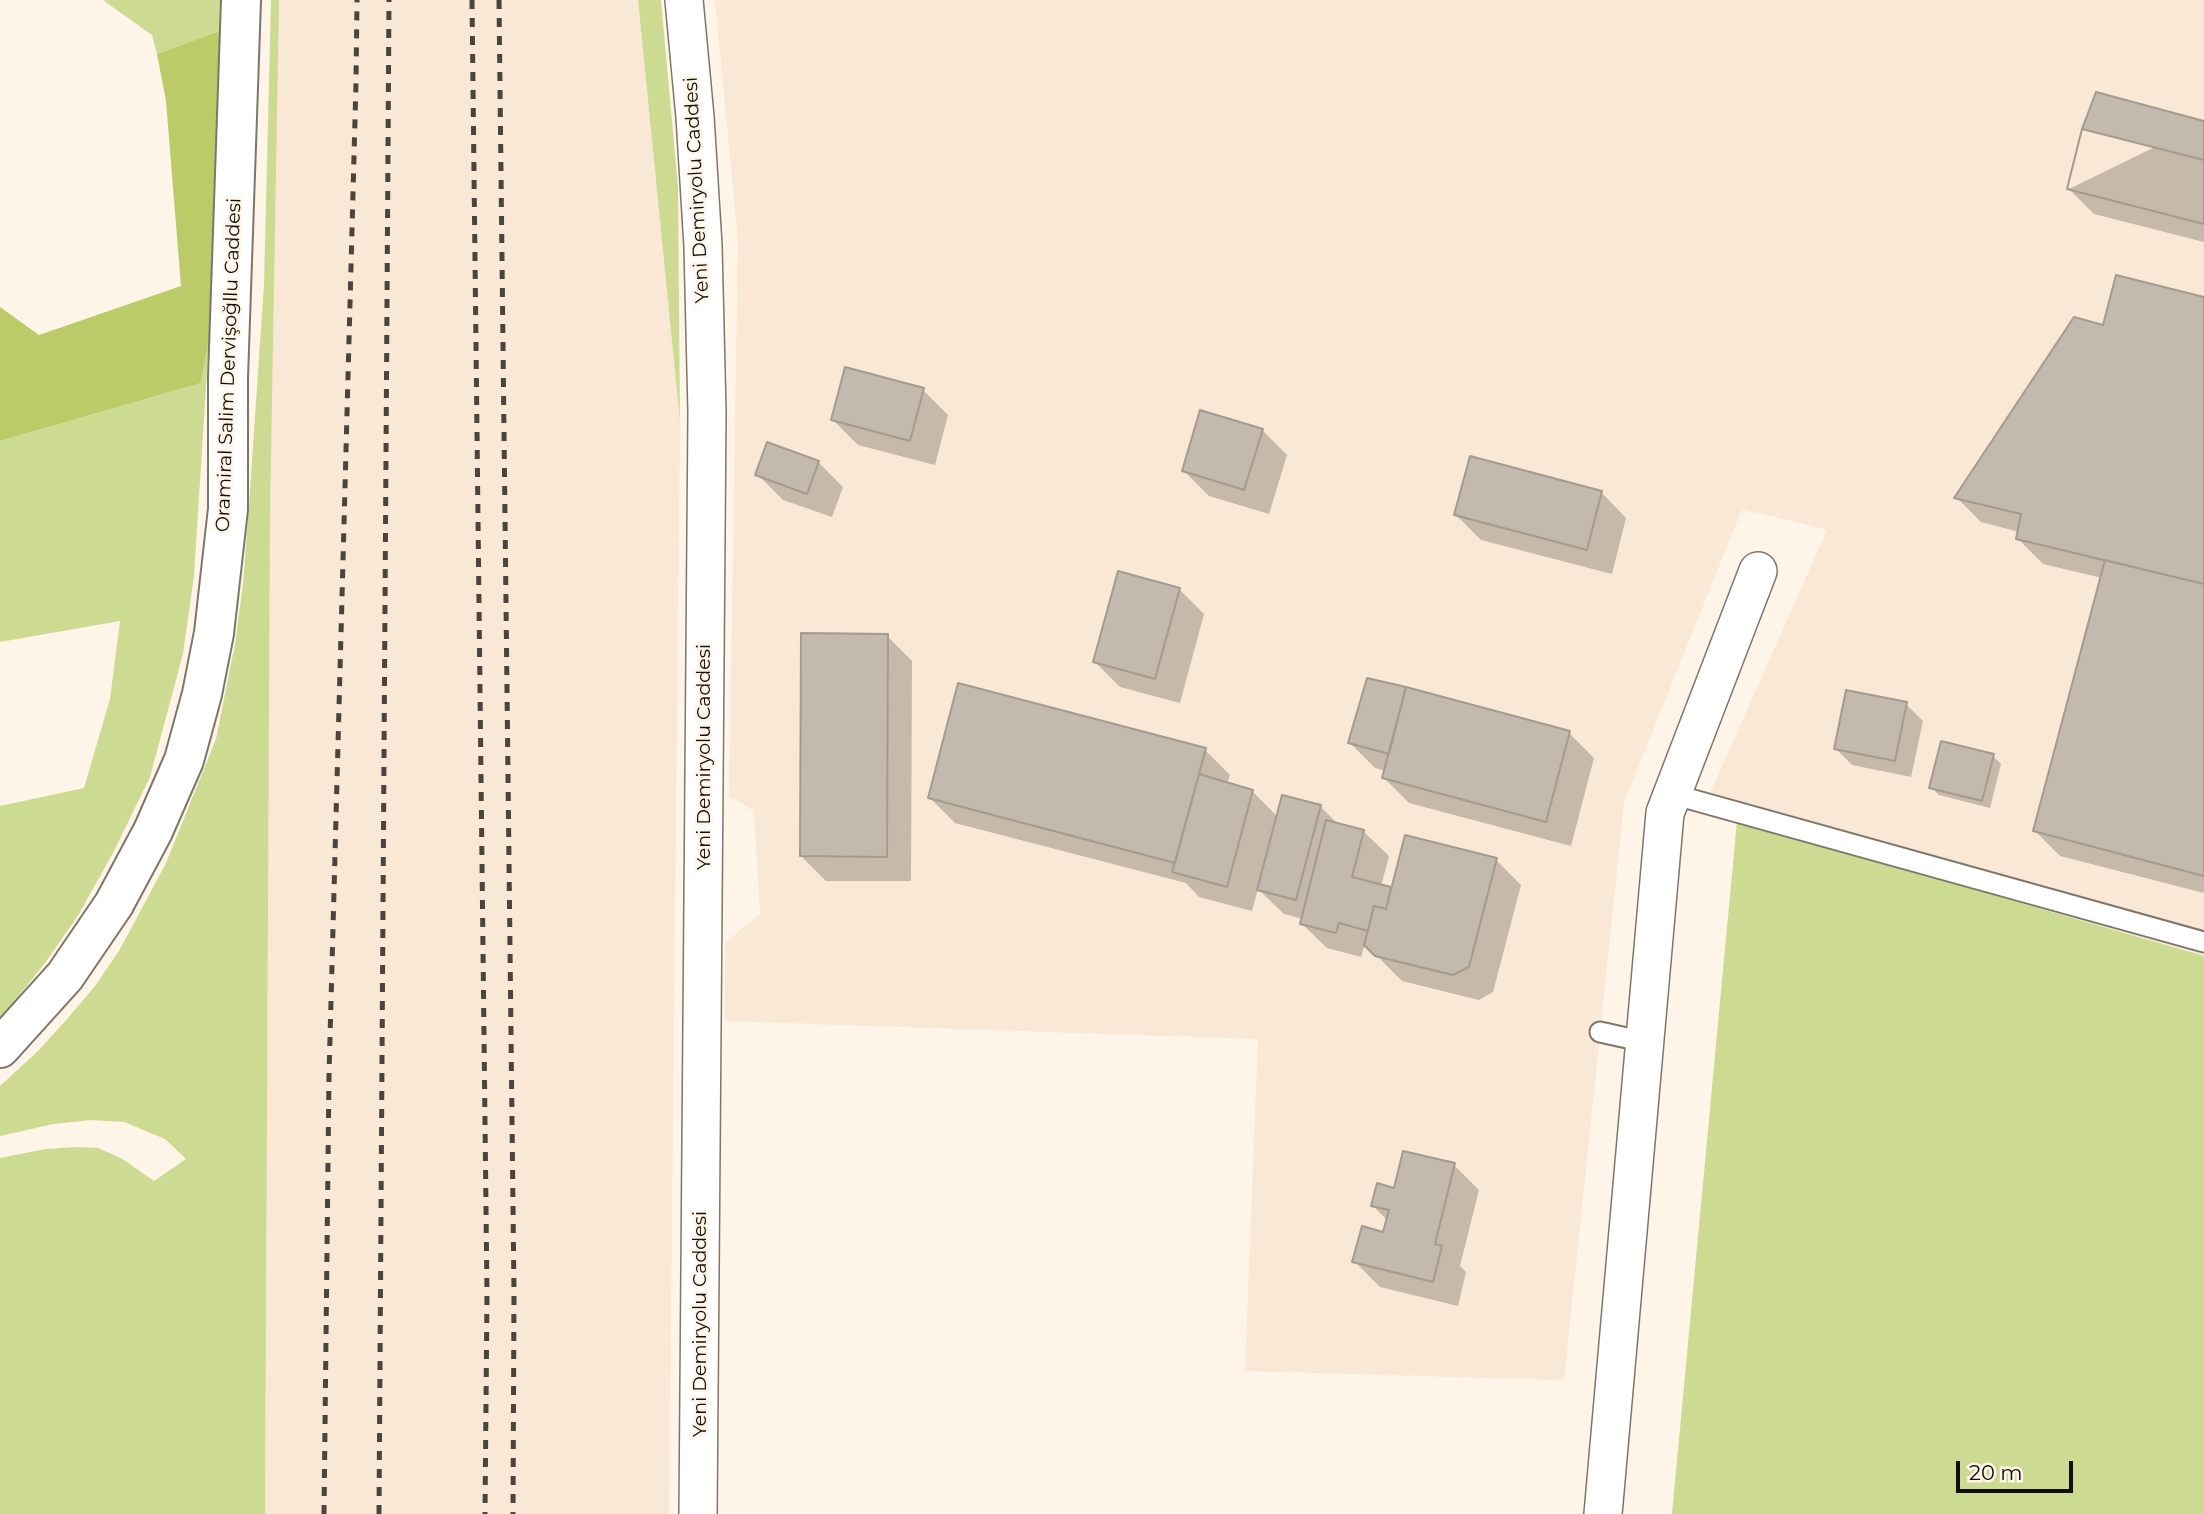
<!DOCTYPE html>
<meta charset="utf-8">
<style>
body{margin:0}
#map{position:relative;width:2204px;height:1514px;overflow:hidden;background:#fef4e7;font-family:Montserrat,sans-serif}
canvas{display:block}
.scale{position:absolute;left:1956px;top:1461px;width:117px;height:32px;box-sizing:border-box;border:4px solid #120f0a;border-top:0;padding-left:9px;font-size:21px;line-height:24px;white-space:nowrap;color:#120f0a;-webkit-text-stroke:5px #fef4e7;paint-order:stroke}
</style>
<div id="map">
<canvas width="2204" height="1514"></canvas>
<div class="scale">20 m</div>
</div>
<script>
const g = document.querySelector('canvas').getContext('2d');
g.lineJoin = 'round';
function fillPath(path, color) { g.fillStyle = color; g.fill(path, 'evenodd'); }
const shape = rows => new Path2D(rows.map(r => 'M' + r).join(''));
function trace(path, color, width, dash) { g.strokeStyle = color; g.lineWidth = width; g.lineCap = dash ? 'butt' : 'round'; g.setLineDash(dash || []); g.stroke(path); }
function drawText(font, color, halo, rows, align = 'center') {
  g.font = font + ' Montserrat,sans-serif'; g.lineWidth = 5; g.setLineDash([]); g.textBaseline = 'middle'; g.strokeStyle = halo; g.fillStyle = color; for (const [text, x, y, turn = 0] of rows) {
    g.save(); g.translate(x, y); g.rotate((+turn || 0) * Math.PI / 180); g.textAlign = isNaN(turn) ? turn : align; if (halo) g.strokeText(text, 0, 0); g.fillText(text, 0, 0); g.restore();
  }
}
const built = shape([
 [278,0,638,0,680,422,669,1514,265,1514,270,515],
 [715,0,2204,0,2204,956,1702,811,1827,530,1742,509,1624,803,1564,1380,1245,1371,1258,1039,725,1021,725,943,760,914,754,811,729,796,738,240]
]);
const green = shape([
 [105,0,222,0,222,30,157,54,152,35,104,1],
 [271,0,279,0,270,515,265,1514,0,1514,0,1158,46,1149,77,1147,98,1148,121,1158,154,1181,186,1159,165,1139,124,1122,91,1120,53,1124,0,1136,0,1086,39,1050,67,1019,95,986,119,951,166,863,216,739,235,644,243,584,249,505,264,284],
 [638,0,661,0,678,187,680,422],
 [209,339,194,576,183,654,150,777,114,851,79,914,45,963,0,1019,0,806,84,788,110,699,120,621,0,642,0,441,201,383],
 [1737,821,2204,956,2204,1514,1672,1514]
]);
const forest = shape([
 [222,30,209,339,201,383,0,441,0,307,39,335,181,286,166,101,157,54]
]);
const shadow = shape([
 [2204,123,2204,242,2094,214,2069,189],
 [2204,299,2204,893,2060,856,2035,831,2102,578,2043,564,2018,539,2019,532,1981,522,1956,497,2105,327],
 [923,390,948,415,935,465,858,445,833,420],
 [1262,430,1287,455,1269,514,1209,496,1184,471],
 [818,462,843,487,832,517,783,500,758,475],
 [1601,492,1626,518,1612,574,1481,540,1456,515],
 [1179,589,1204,614,1180,703,1120,687,1095,662],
 [887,636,912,661,911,881,826,881,801,856],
 [1906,704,1923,721,1911,777,1852,765,1835,748],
 [1569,733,1594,758,1571,846,1409,803,1384,778,1386,771,1375,768,1350,743],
 [1205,750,1230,775,1227,784,1252,791,1278,817,1320,806,1339,825,1363,831,1389,856,1381,886,1392,889,1496,860,1521,885,1493,992,1479,1000,1402,981,1370,949,1364,947,1361,957,1327,948,1301,923,1303,919,1284,914,1258,889,1252,911,1199,897,1186,883,955,823,930,798],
 [1993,756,2001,764,1990,808,1939,795,1931,787],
 [1454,1165,1479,1190,1460,1266,1466,1272,1458,1306,1380,1287,1354,1261,1385,1234,1388,1221,1373,1206,1396,1190]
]);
const building = shape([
 [2096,92,2204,121,2204,224,2067,189,2082,129,2096,92],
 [2082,129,2204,160,2204,224,2067,189,2082,129],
 [2116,275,2204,297,2204,584,2016,539,2021,514,1954,498,2074,317,2103,325,2116,275],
 [845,367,924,388,910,441,831,420,845,367],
 [1200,410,1263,429,1244,490,1182,471,1200,410],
 [767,442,819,461,807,494,755,475,767,442],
 [1470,456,1602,491,1587,550,1454,515,1470,456],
 [2105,560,2204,584,2204,876,2033,831,2105,560],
 [1118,571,1180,588,1155,679,1093,662,1118,571],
 [801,633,888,634,887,857,800,856,801,633],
 [1367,678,1406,687,1389,754,1348,743,1367,678],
 [958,683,1206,748,1175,863,928,798,958,683],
 [1406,687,1570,731,1546,822,1382,778,1406,687],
 [1846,690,1907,702,1895,761,1834,749,1846,690],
 [1941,741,1994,754,1982,801,1929,788,1941,741],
 [1199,774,1253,790,1227,887,1172,872,1199,774],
 [1282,795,1321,805,1296,900,1257,890,1282,795],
 [1326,820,1364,830,1352,877,1391,887,1386,909,1374,906,1368,931,1339,923,1336,933,1300,924,1326,820],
 [1405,835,1497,858,1469,967,1453,975,1375,956,1364,945,1374,906,1386,909,1405,835],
 [1403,1151,1455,1163,1435,1244,1442,1246,1433,1282,1352,1262,1362,1226,1383,1232,1389,1210,1371,1206,1377,1183,1394,1188,1403,1151]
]);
const service = shape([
 [1672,794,2204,942],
 [1600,1032,1645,1042]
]);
const minor = shape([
 [684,0,695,117,703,246,707,412,698,1514],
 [1603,1514,1665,813,1758,571]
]);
const tertiary = shape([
 [0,1048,65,976,114,904,153,831,184,760,202,694,214,633,228,509,228,377,241,0]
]);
const rail = shape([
 [472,0,487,1294,485,1514],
 [499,0,514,1292,513,1514],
 [324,1514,329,1075,356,83,357,0],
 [379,1514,389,0]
]);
const streetNames = [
 ["Yeni Demiryolu Caddesi",697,190,-93],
 ["Oramiral Salim Dervişoğllu Caddesi",229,365,-88],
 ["Yeni Demiryolu Caddesi",704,757,-90],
 ["Yeni Demiryolu Caddesi",700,1324,-90]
];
fillPath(built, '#f8e8d5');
fillPath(green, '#ccdb91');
fillPath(forest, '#bacb68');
fillPath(shadow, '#0003');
fillPath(building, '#c3b9ac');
trace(building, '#a49b8e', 2);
trace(service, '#7f766b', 23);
trace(minor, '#7f766b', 40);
trace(tertiary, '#7f766b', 42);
trace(service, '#fff', 19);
trace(minor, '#fff', 37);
trace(tertiary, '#fff', 38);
trace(rail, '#49453e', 5, [9, 9]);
drawText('19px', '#120f0a', '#fef4e7', streetNames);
</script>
